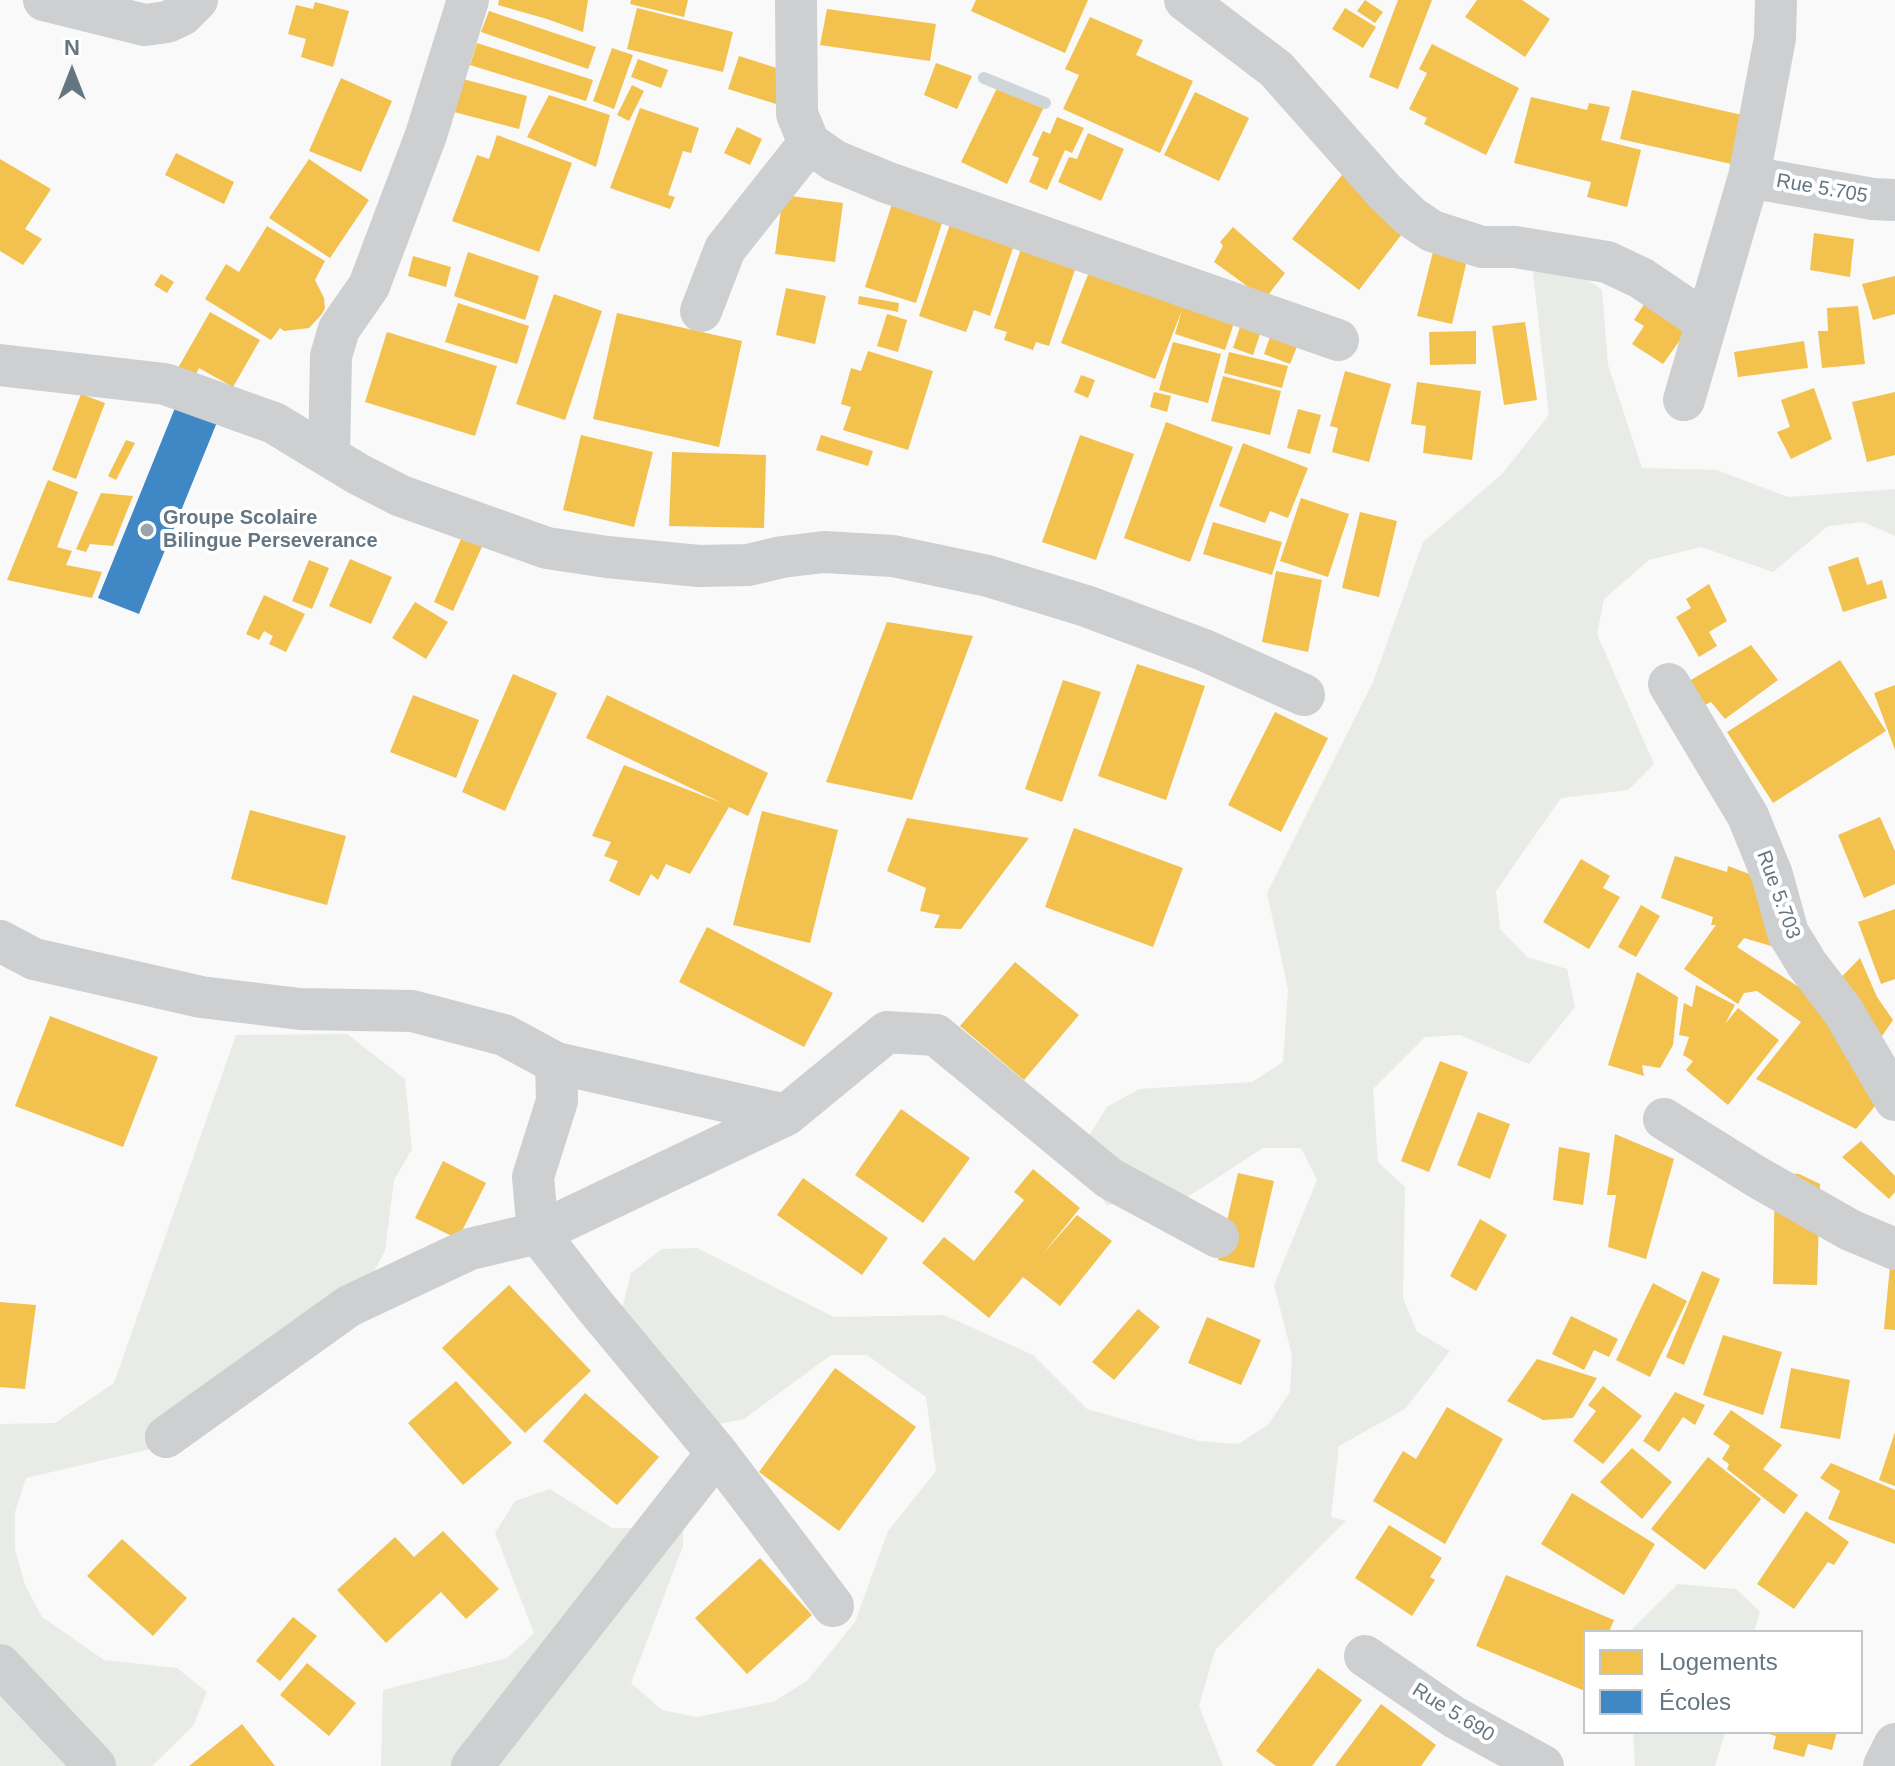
<!DOCTYPE html>
<meta charset="utf-8">
<style>
body{margin:0}
#map{position:relative;width:1895px;height:1766px;overflow:hidden;background:#f9f9f9;font-family:Helvetica,sans-serif}
canvas{display:block}
.legend{position:absolute;left:1583px;top:1630px;width:280px;height:104px;box-sizing:border-box;background:#fff;border:2px solid #c1c8cd;margin:0;padding:10px 14px;list-style:none;font-size:24px;color:#657683}
.legend li{display:flex;align-items:center;gap:16px;height:40px}
.legend b{width:40px;border:2px solid #c1c8cd}
.north{position:absolute;left:32px;top:32px;width:80px;height:80px;-webkit-text-stroke:6px #fff;paint-order:stroke;rotate:0deg;font-size:22px;font-weight:700;line-height:32px;text-align:center;color:#657683}
.north::after{content:'';display:block;margin:auto;width:28px;height:36px;background:#657683;clip-path:polygon(50% 0,100% 100%,50% 72%,0 100%)}
</style>
<div id="map">
<canvas width="1895" height="1766"></canvas>
<ul class="legend">
<li><b style="height:22px;background:#f2c14e"></b>Logements</li>
<li><b style="height:22px;background:#3f88c5"></b>Écoles</li>
</ul>
<div class="north">N</div>
</div>
<script>
const g = document.querySelector('canvas').getContext('2d');
g.lineJoin = 'round';
function fillPath(path, color) { g.fillStyle = color; g.fill(path, 'evenodd'); }
const shape = rows => new Path2D(rows.map(r => 'M' + r).join(''));
function trace(path, color, width, dash) { g.strokeStyle = color; g.lineWidth = width; g.lineCap = dash ? 'butt' : 'round'; g.setLineDash(dash || []); g.stroke(path); }
function drawText(font, color, halo, rows, align = 'center') {
  g.font = font + ' Helvetica,sans-serif'; g.lineWidth = 8; g.setLineDash([]); g.textBaseline = 'middle'; g.strokeStyle = halo; g.fillStyle = color; for (const [text, x, y, turn = 0] of rows) {
    g.save(); g.translate(x, y); g.rotate((+turn || 0) * Math.PI / 180); g.textAlign = isNaN(turn) ? turn : align; if (halo) g.strokeText(text, 0, 0); g.fillText(text, 0, 0); g.restore();
  }
}
const green = shape([
 [1570,267,1602,290,1608,365,1642,468,1717,470,1788,497,1895,489,1895,536,1863,522,1828,526,1773,572,1701,547,1649,560,1604,599,1597,634,1654,764,1628,790,1561,798,1496,891,1500,929,1527,957,1567,969,1575,1007,1529,1064,1460,1035,1425,1037,1373,1089,1378,1162,1405,1187,1403,1298,1417,1332,1450,1351,1405,1409,1339,1446,1331,1517,1346,1521,1215,1650,1199,1706,1223,1766,381,1766,383,1690,507,1658,534,1633,495,1533,515,1501,550,1489,612,1528,649,1528,683,1510,683,1546,631,1683,662,1710,697,1717,773,1702,807,1681,855,1622,888,1531,936,1471,926,1397,867,1355,831,1355,744,1419,708,1426,622,1309,631,1273,662,1249,697,1248,834,1317,944,1315,1033,1355,1087,1409,1199,1441,1238,1444,1268,1425,1290,1392,1292,1355,1274,1285,1317,1180,1301,1148,1263,1148,1186,1198,1107,1205,1086,1177,1087,1139,1107,1107,1139,1089,1252,1082,1283,1062,1288,989,1267,893,1373,682,1423,542,1502,474,1549,415,1533,272],
 [347,1034,405,1079,412,1149,394,1180,385,1251,351,1315,172,1444,26,1478,15,1512,15,1549,25,1585,42,1617,104,1660,177,1668,207,1692,193,1726,152,1766,0,1766,0,1424,55,1423,114,1383,236,1035],
 [1678,1584,1736,1589,1760,1612,1754,1632,1629,1632],
 [1633,1732,1725,1732,1715,1766,1635,1766]
]);
const homes = shape([
 [499,0,588,0,583,32,547,19,498,5],
 [631,0,688,0,684,17,630,4],
 [976,0,1088,0,1065,53,971,11],
 [1365,0,1383,12,1375,23,1357,11],
 [1398,0,1432,0,1398,89,1369,77],
 [1477,0,1522,0,1550,19,1525,57,1465,17],
 [315,2,349,11,333,67,301,57,306,39,288,34,296,5,313,9],
 [637,8,733,32,723,72,627,49],
 [1345,8,1376,27,1363,48,1332,29],
 [827,9,936,24,930,61,820,45],
 [489,11,596,47,588,69,481,32],
 [1090,17,1143,40,1136,55,1193,81,1160,153,1063,109,1079,75,1065,69],
 [477,43,593,80,586,101,470,65],
 [1432,44,1519,88,1486,155,1424,124,1427,118,1409,109,1427,73,1419,69],
 [612,48,633,55,614,109,593,101],
 [739,56,786,71,776,104,728,89],
 [638,59,668,70,661,88,631,77],
 [936,63,972,76,957,109,924,95],
 [341,78,392,101,361,172,309,151],
 [463,79,527,96,519,129,454,112],
 [632,85,644,91,629,121,617,115],
 [998,86,1044,107,1007,184,961,162],
 [1632,90,1751,117,1740,166,1620,139],
 [1195,92,1249,118,1219,181,1164,155],
 [549,95,610,115,596,167,527,137],
 [1531,97,1587,110,1589,103,1610,107,1601,140,1641,150,1627,207,1587,197,1591,182,1514,163],
 [640,108,699,128,691,153,683,151,668,195,675,197,670,209,610,188],
 [1057,117,1084,128,1072,153,1065,150,1047,190,1029,182,1039,158,1032,155,1043,131,1050,134],
 [737,127,762,139,750,165,724,153],
 [1088,133,1124,149,1101,201,1058,182,1069,157,1077,159],
 [497,135,572,163,539,252,452,221,477,155,489,159],
 [176,153,234,182,224,204,165,175],
 [0,159,51,189,25,229,42,239,23,265,0,251],
 [309,159,369,200,330,258,269,218],
 [1345,171,1412,221,1359,290,1292,239],
 [783,195,843,203,835,262,775,254],
 [893,201,944,217,916,303,865,287],
 [951,221,1015,242,990,316,974,310,966,332,919,316],
 [267,226,325,261,315,280,324,298,325,308,322,314,309,328,284,331,280,328,271,340,205,299,226,264,239,272],
 [1233,227,1285,273,1265,299,1214,262,1223,246,1220,242],
 [1814,233,1854,239,1850,277,1810,270],
 [1026,234,1081,252,1049,346,1036,342,1033,350,1004,340,1007,332,994,328],
 [1434,248,1468,256,1452,324,1417,316],
 [468,252,539,276,525,320,454,296],
 [413,256,451,267,446,287,408,276],
 [1093,262,1239,308,1225,350,1175,334,1182,310,1155,379,1061,343],
 [161,274,174,282,167,293,154,285],
 [1895,276,1895,314,1873,320,1862,284],
 [786,288,826,296,815,344,776,335],
 [554,294,602,311,565,420,516,404],
 [859,296,899,303,898,312,858,304],
 [1648,298,1690,326,1663,364,1632,344,1644,326,1634,320],
 [458,303,529,326,517,364,445,342],
 [1858,306,1865,364,1822,368,1818,331,1828,331,1827,308],
 [210,312,260,340,233,387,199,368,191,384,174,375],
 [1245,312,1265,319,1253,355,1233,348],
 [617,313,742,341,719,447,593,419],
 [887,314,907,320,898,352,877,346],
 [1278,314,1306,324,1290,364,1264,354],
 [1525,322,1537,400,1504,405,1492,326],
 [1476,331,1476,364,1430,365,1429,332],
 [387,332,497,366,475,436,365,402],
 [1804,341,1808,368,1738,377,1734,352],
 [1173,342,1221,354,1208,403,1159,390],
 [868,351,933,371,908,450,843,430,851,407,841,404,851,368,861,371],
 [1229,352,1288,366,1282,388,1224,373],
 [1345,371,1391,384,1369,462,1332,452,1338,428,1330,426],
 [1081,375,1095,380,1088,398,1074,392],
 [1223,376,1281,391,1270,435,1211,421],
 [1417,382,1481,391,1472,460,1423,453,1426,426,1411,424],
 [1814,388,1832,439,1791,459,1777,432,1790,427,1781,400],
 [1154,392,1171,396,1167,412,1150,407],
 [1895,392,1895,455,1867,462,1852,402],
 [81,394,105,403,76,479,52,470],
 [1298,409,1321,415,1310,454,1287,448],
 [1166,422,1233,447,1190,562,1124,538],
 [581,435,653,452,634,527,563,510],
 [821,435,873,451,868,466,816,450],
 [1080,435,1134,454,1096,560,1042,542],
 [126,440,135,443,116,480,108,476],
 [1243,443,1308,468,1288,518,1270,511,1265,523,1219,506],
 [672,452,766,455,764,528,669,526],
 [48,480,78,492,57,547,72,551,66,565,102,572,92,598,7,580],
 [101,493,133,496,113,546,90,544,86,552,76,549],
 [1301,498,1349,514,1328,577,1280,561],
 [1360,512,1397,521,1379,597,1342,588],
 [1213,522,1282,542,1272,575,1203,554],
 [464,532,485,540,453,611,434,602],
 [1858,557,1867,585,1882,580,1887,598,1843,612,1828,567],
 [350,559,392,577,371,624,329,606],
 [309,560,329,568,312,609,292,601],
 [1276,571,1322,580,1308,652,1262,642],
 [1709,584,1727,621,1709,632,1717,646,1699,657,1676,617,1691,608,1686,599],
 [264,595,305,614,286,652,269,644,273,636,264,631,259,640,246,634],
 [415,602,448,622,426,659,392,638],
 [887,622,973,636,912,800,826,782],
 [1751,645,1778,680,1725,719,1711,702,1698,708,1677,688],
 [1840,660,1886,731,1773,803,1727,732],
 [1137,664,1205,686,1166,800,1098,776],
 [513,674,557,693,505,811,462,792],
 [1063,680,1101,692,1062,802,1025,789],
 [1895,685,1895,750,1874,693],
 [413,695,479,720,456,778,390,752],
 [607,695,768,773,748,816,729,807,690,874,666,864,658,880,651,874,639,896,609,881,618,861,604,856,611,842,592,836,624,765,722,803,586,738],
 [1275,712,1328,738,1281,832,1228,805],
 [250,810,346,836,327,905,231,879],
 [762,811,838,830,810,943,733,925],
 [1880,817,1895,851,1895,884,1864,898,1838,835],
 [907,818,1029,838,961,929,934,928,940,915,920,911,926,888,887,871],
 [1074,828,1183,868,1153,947,1045,907],
 [1675,856,1727,872,1728,866,1771,882,1788,951,1744,938,1737,947,1819,1000,1860,958,1877,997,1893,1020,1869,1055,1895,1082,1856,1129,1756,1079,1801,1022,1757,991,1744,993,1738,1004,1684,969,1716,925,1711,925,1713,917,1661,898],
 [1581,859,1610,876,1603,888,1620,897,1589,949,1543,922],
 [1641,905,1660,916,1636,957,1618,947],
 [1895,909,1895,979,1881,984,1858,922],
 [707,927,833,993,804,1047,679,982],
 [1015,962,1079,1015,1024,1080,960,1026],
 [1637,972,1678,997,1673,1045,1660,1068,1642,1065,1644,1076,1608,1065],
 [1696,985,1735,1005,1725,1024,1738,1008,1779,1040,1728,1105,1686,1070,1693,1061,1683,1055,1689,1037,1679,1035,1684,1003,1692,1007],
 [50,1016,158,1057,123,1147,15,1106],
 [1440,1061,1468,1072,1429,1172,1401,1161],
 [901,1109,970,1158,923,1223,855,1175],
 [1478,1112,1510,1124,1490,1179,1457,1165],
 [1615,1134,1674,1159,1646,1259,1608,1247,1616,1195,1607,1195],
 [1861,1141,1895,1176,1895,1192,1889,1199,1842,1157],
 [1559,1147,1590,1153,1583,1205,1553,1200],
 [443,1161,486,1183,458,1239,415,1218],
 [1033,1169,1080,1208,1042,1255,1077,1215,1112,1241,1060,1306,1023,1277,989,1318,922,1263,944,1237,974,1261,1024,1200,1014,1192],
 [1238,1173,1274,1181,1254,1268,1218,1260],
 [1775,1173,1799,1174,1820,1184,1817,1285,1773,1284],
 [803,1178,888,1238,862,1275,777,1215],
 [1480,1219,1507,1235,1476,1291,1450,1276],
 [1890,1266,1895,1266,1895,1330,1884,1329],
 [1702,1271,1720,1279,1684,1365,1666,1357],
 [1653,1283,1687,1301,1650,1377,1616,1360],
 [509,1285,591,1371,525,1433,442,1348],
 [0,1302,36,1305,25,1389,0,1387],
 [1138,1309,1160,1327,1114,1380,1092,1362],
 [1571,1316,1618,1339,1609,1357,1594,1350,1584,1370,1552,1354],
 [1207,1317,1261,1340,1241,1385,1188,1363],
 [1723,1335,1782,1352,1763,1415,1703,1395],
 [1537,1359,1597,1378,1573,1418,1543,1420,1507,1401],
 [835,1368,916,1427,839,1531,759,1472],
 [1791,1368,1850,1380,1840,1439,1780,1428],
 [456,1381,512,1443,463,1485,408,1423],
 [1603,1386,1642,1416,1603,1464,1573,1441,1596,1411,1588,1405],
 [1675,1392,1705,1405,1695,1425,1683,1417,1659,1452,1643,1441],
 [585,1393,659,1457,617,1505,543,1441],
 [1447,1407,1503,1439,1445,1544,1373,1501,1403,1451,1416,1459],
 [1731,1410,1782,1445,1763,1469,1798,1495,1784,1514,1727,1469,1729,1464,1722,1459,1730,1446,1713,1434],
 [1895,1432,1895,1486,1879,1480],
 [1632,1448,1672,1482,1642,1519,1600,1482],
 [1708,1457,1761,1499,1705,1570,1651,1529],
 [1831,1463,1895,1490,1895,1544,1828,1519,1840,1491,1820,1478],
 [1572,1493,1655,1544,1624,1595,1541,1544],
 [1806,1511,1849,1542,1834,1565,1828,1562,1794,1609,1757,1584],
 [1389,1525,1442,1558,1430,1577,1435,1580,1412,1616,1355,1578],
 [443,1531,499,1589,466,1619,441,1592,386,1643,337,1590,395,1537,414,1557],
 [122,1539,187,1598,153,1636,87,1576],
 [760,1558,812,1615,747,1674,695,1618],
 [1506,1575,1614,1620,1609,1632,1585,1632,1585,1691,1476,1646],
 [293,1617,317,1636,280,1681,256,1661],
 [307,1663,356,1703,329,1736,280,1695],
 [1318,1668,1362,1700,1312,1766,1276,1766,1256,1751],
 [1381,1704,1436,1745,1421,1766,1335,1766],
 [242,1724,275,1766,189,1766],
 [1770,1732,1837,1732,1832,1750,1808,1744,1804,1757,1773,1749,1776,1736,1769,1734]
]);
const schools = shape([
 [181,393,222,410,139,614,98,598]
]);
const stream = shape([
 [984,78,1045,103]
]);
const street = shape([
 [44,0,145,25,167,22,182,15,197,0],
 [796,0,797,114,809,143,835,161,886,182,1338,340],
 [1185,0,1276,69,1385,192,1411,217,1432,231,1482,247,1515,247,1607,262,1641,278,1706,322],
 [1749,177,1873,199,1895,200],
 [701,311,725,249,809,143],
 [0,365,165,384,274,423,358,474,401,496,547,548,607,557,699,566,748,565,782,557,824,552,893,556,988,576,1086,606,1204,650,1304,695],
 [1684,400,1749,177,1775,38,1776,0],
 [329,455,331,356,339,329,369,286,426,135,468,0],
 [1669,684,1748,816,1772,875,1788,933,1807,964,1843,1011,1895,1100],
 [0,941,34,959,201,997,300,1009,412,1011,504,1035,556,1063,557,1101,533,1177,538,1233,594,1305,717,1453,833,1606],
 [556,1063,786,1115],
 [1664,1119,1757,1177,1850,1230,1895,1249],
 [166,1437,349,1306,470,1249,538,1233,786,1115,887,1032,936,1035,1109,1178,1218,1237],
 [1365,1656,1454,1717,1543,1766],
 [0,1665,95,1766],
 [472,1766,717,1453],
 [1884,1766,1895,1744]
]);
const markers = [
 [147,530,8,"#99a4ac"]
];
const streetNames = [
 ["Rue 5.705",1822,189,10],
 ["Rue 5.703",1778,895,70],
 ["Rue 5.690",1453,1713,32]
];
const poiNames = [
 ["Groupe Scolaire",163,518],
 ["Bilingue Perseverance",163,541]
];
fillPath(green, '#e8ebe6');
fillPath(homes, '#f2c14e');
fillPath(schools, '#3f88c5');
trace(stream, '#ced6d9', 12);
trace(street, '#cecfd0', 42);
for (const [x, y, r, color] of markers) { const dot = new Path2D(); dot.arc(x, y, r, 0, 2 * Math.PI); g.fillStyle = color; g.fill(dot); trace(dot, '#fff', 3); }
drawText('20px', '#657683', '#fff', streetNames);
drawText('bold 20px', '#657683', '#fff', poiNames, 'left');
</script>
